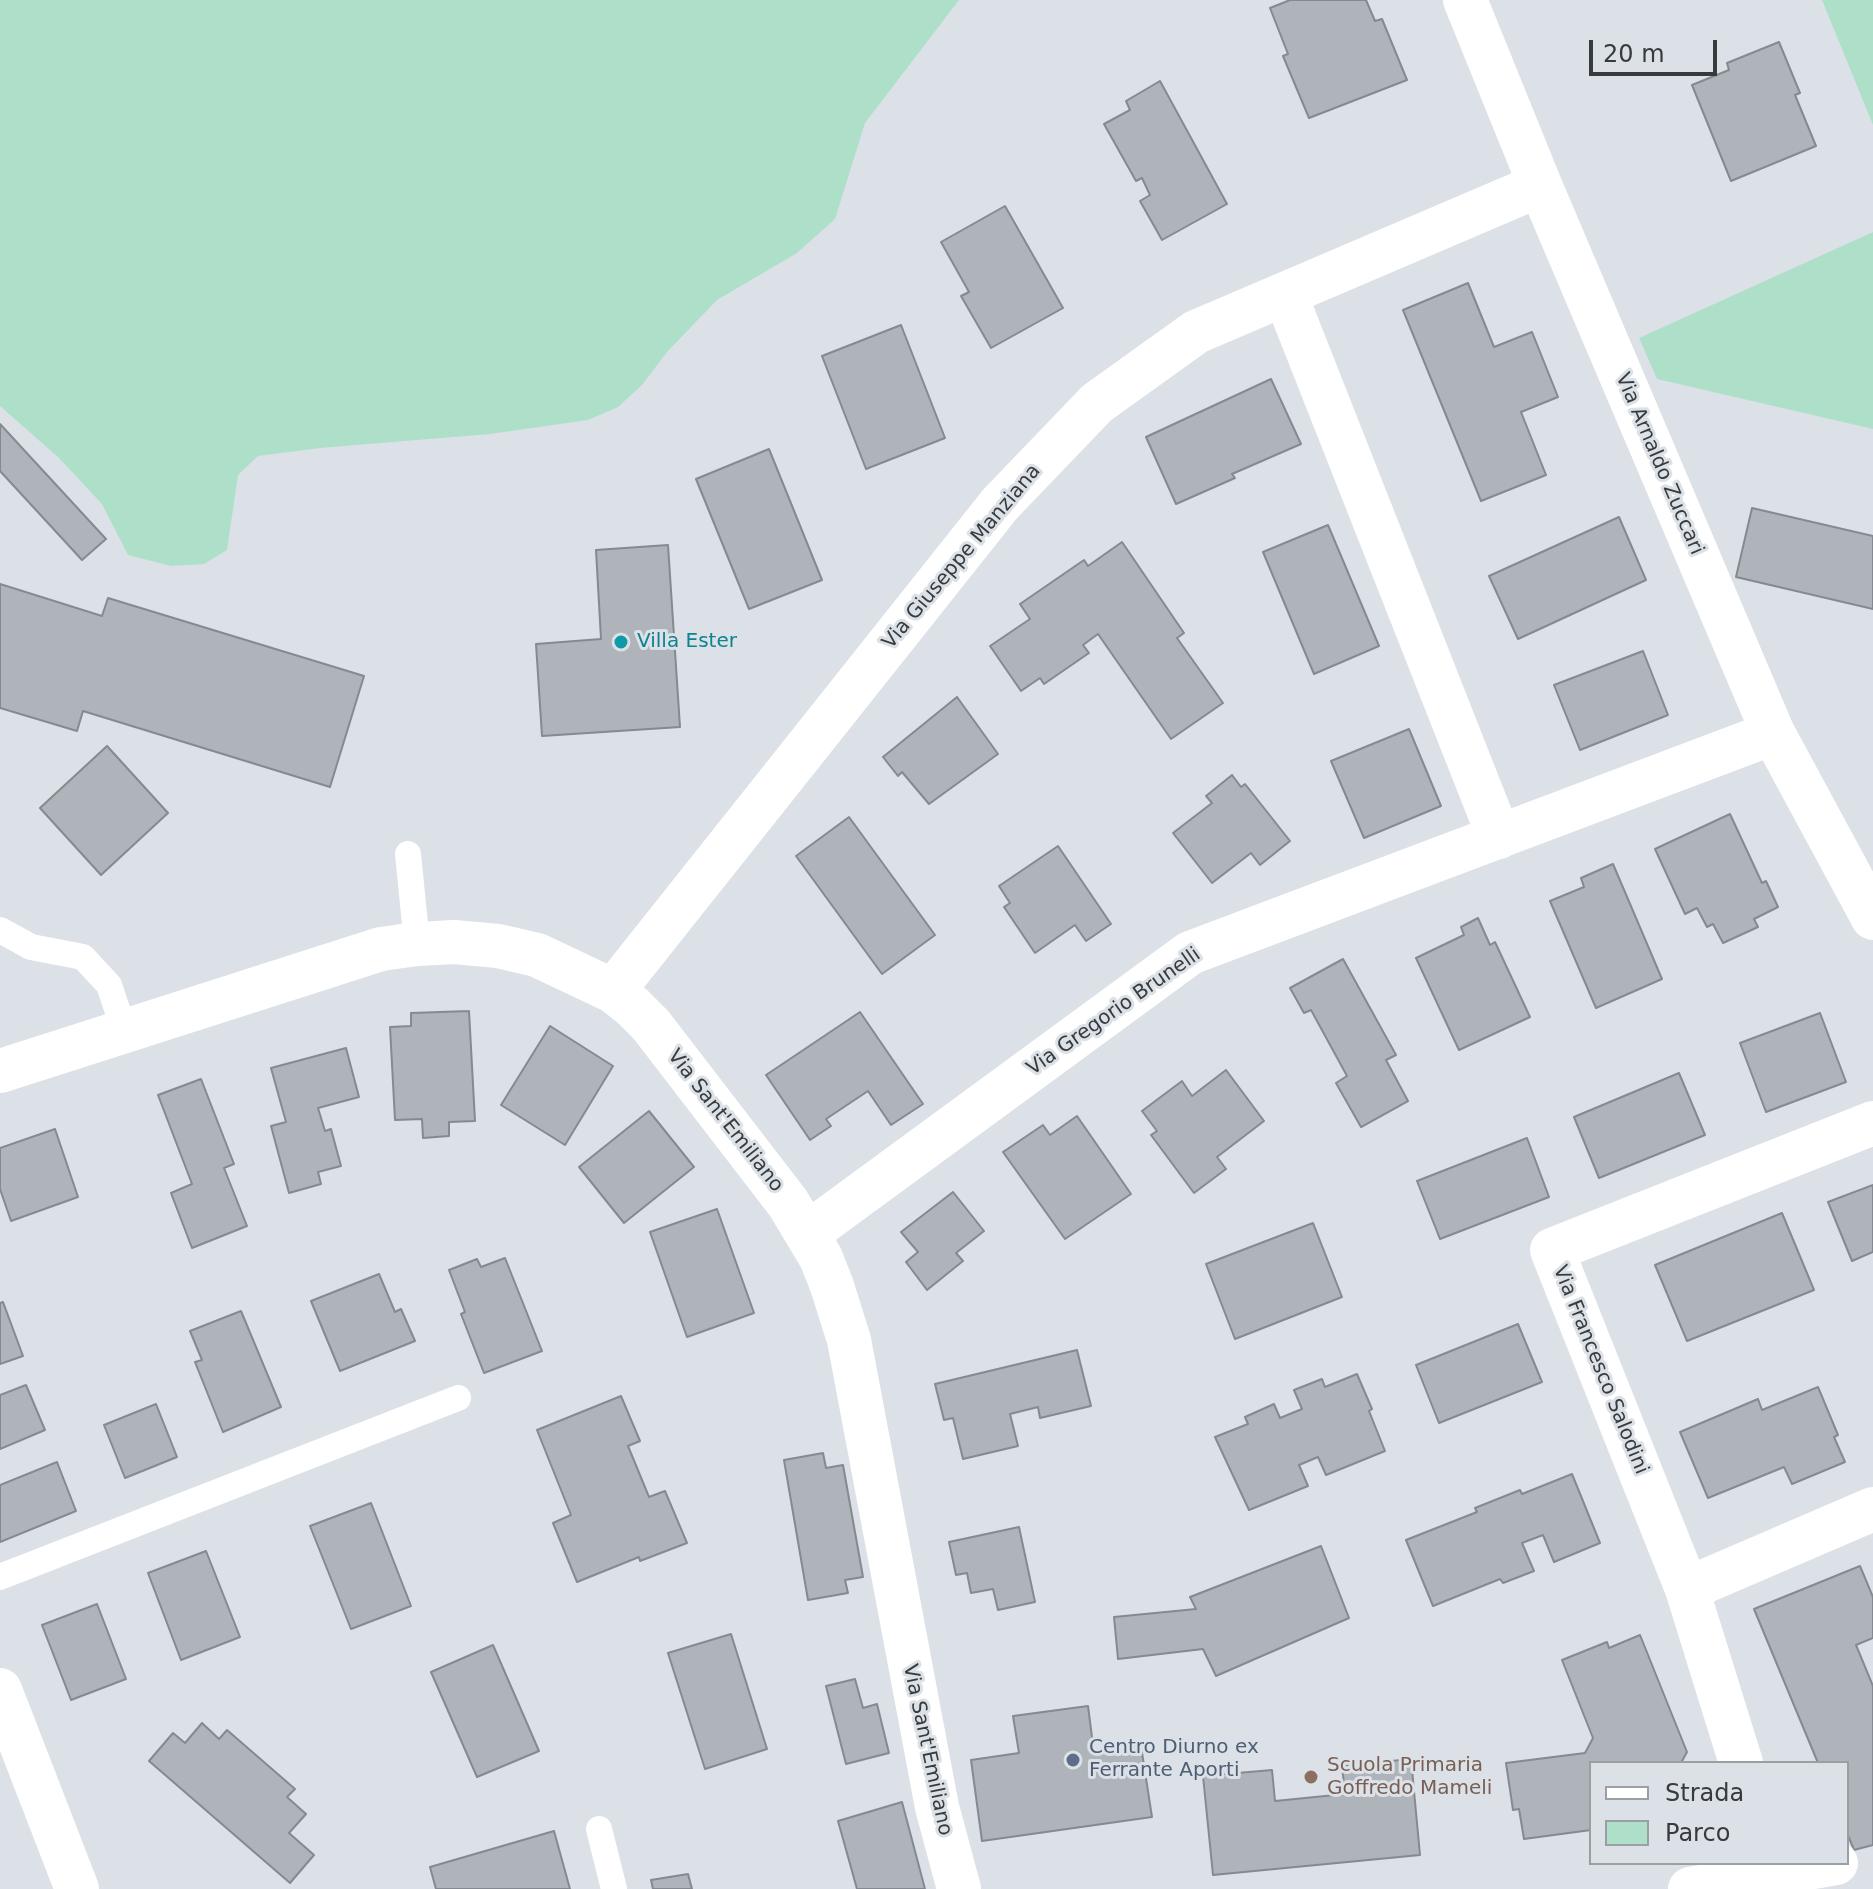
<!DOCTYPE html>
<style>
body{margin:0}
#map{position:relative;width:1873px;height:1889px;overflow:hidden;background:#dbe1e6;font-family:"DejaVu Sans",sans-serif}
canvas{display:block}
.legend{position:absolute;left:1589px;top:1761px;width:260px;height:104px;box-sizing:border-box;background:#dbe1e6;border:2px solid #9a9fa2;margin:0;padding:10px 14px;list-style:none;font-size:24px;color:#383b3d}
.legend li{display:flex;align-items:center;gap:16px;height:40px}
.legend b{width:40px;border:2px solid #9a9fa2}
.scale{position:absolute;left:1589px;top:40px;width:128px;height:36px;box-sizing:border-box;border:4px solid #383b3d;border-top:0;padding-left:10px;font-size:24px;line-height:28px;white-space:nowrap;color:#383b3d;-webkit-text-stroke:6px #dbe1e6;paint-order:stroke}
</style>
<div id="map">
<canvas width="1873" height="1889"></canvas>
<ul class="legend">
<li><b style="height:10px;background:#fff"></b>Strada</li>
<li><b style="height:22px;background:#aee0c9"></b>Parco</li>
</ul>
<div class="scale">20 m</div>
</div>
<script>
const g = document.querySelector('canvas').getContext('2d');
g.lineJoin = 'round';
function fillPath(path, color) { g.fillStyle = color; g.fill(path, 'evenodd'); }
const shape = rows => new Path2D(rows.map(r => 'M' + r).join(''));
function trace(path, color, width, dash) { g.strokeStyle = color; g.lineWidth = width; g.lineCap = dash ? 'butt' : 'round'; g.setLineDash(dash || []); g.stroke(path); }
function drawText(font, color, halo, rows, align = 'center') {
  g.font = font + ' "DejaVu Sans",sans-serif'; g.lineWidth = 6; g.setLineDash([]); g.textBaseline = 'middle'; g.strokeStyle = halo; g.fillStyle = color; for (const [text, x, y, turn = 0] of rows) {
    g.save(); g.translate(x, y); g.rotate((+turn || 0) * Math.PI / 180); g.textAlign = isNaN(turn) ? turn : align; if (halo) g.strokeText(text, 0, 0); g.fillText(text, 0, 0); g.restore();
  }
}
const green = shape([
 [0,0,959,0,865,123,835,219,797,253,717,300,667,352,642,385,618,407,588,420,490,434,320,448,258,456,238,475,227,550,204,564,171,566,128,555,102,504,59,458,0,406],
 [1822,0,1873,0,1873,125],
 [1873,232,1873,429,1657,379,1639,338]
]);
const building = shape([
 [1290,0,1366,0,1375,21,1382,19,1407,80,1309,118,1283,56,1288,54,1270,8,1290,0],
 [1779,42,1800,93,1795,95,1816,146,1731,181,1692,85,1729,70,1727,63,1779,42],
 [1160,81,1227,204,1162,240,1140,201,1150,195,1142,178,1136,181,1104,124,1130,110,1126,101,1160,81],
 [1005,206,1063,308,991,348,961,296,969,292,941,242,1005,206],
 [1468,283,1494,347,1532,332,1558,397,1521,412,1546,475,1481,501,1403,310,1468,283],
 [901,325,945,438,866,469,822,356,901,325],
 [1271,379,1301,444,1232,474,1235,478,1176,504,1146,437,1271,379],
 [0,424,106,539,82,560,0,471,0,424],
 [769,449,822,580,749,609,696,479,769,449],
 [1752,508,1873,536,1873,609,1736,577,1752,508],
 [1619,517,1646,580,1518,639,1489,576,1619,517],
 [1328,525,1379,646,1314,674,1263,552,1328,525],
 [1122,542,1184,633,1177,638,1223,703,1171,739,1098,634,1083,645,1089,653,1044,684,1040,678,1021,691,990,646,1030,619,1020,604,1084,560,1088,566,1122,542],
 [668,545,680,727,542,736,536,644,601,639,596,550,668,545],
 [0,584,102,616,108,598,364,676,330,787,83,711,77,731,0,708,0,584],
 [1643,651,1668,715,1580,750,1554,685,1643,651],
 [957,697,998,754,929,804,902,772,898,776,883,757,957,697],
 [1409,729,1441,806,1364,838,1331,761,1409,729],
 [107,746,168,813,101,875,40,808,107,746],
 [1232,775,1241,787,1245,784,1290,841,1260,865,1251,853,1212,883,1173,833,1212,803,1206,796,1232,775],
 [1730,814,1762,883,1766,881,1778,907,1754,919,1758,927,1723,943,1713,924,1707,927,1697,908,1685,914,1655,849,1730,814],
 [849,817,935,935,882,974,796,856,849,817],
 [1058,846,1111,924,1086,941,1075,925,1035,953,1004,907,1010,903,999,886,1058,846],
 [1613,864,1662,979,1596,1008,1550,901,1584,887,1581,878,1613,864],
 [1478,918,1490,945,1495,942,1530,1017,1459,1050,1416,958,1464,935,1461,927,1478,918],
 [1343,959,1396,1055,1386,1060,1408,1101,1361,1127,1336,1083,1347,1076,1311,1010,1304,1013,1290,988,1343,959],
 [469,1011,475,1121,449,1122,449,1136,423,1138,422,1119,395,1120,390,1027,411,1026,411,1013,469,1011],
 [860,1012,923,1104,891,1125,868,1091,826,1119,831,1126,810,1140,766,1075,860,1012],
 [1820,1013,1846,1082,1766,1112,1740,1043,1820,1013],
 [550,1026,613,1066,565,1145,501,1105,550,1026],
 [346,1048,359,1097,318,1108,325,1131,331,1129,341,1166,318,1172,321,1184,289,1193,271,1126,286,1122,271,1068,346,1048],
 [1226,1070,1264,1121,1217,1157,1226,1169,1194,1193,1151,1135,1157,1131,1142,1111,1182,1081,1192,1096,1226,1070],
 [1679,1073,1705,1135,1599,1178,1574,1117,1679,1073],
 [201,1079,234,1164,224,1168,247,1226,192,1248,171,1193,192,1184,158,1095,201,1079],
 [649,1111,694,1167,624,1223,579,1167,649,1111],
 [1077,1116,1131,1194,1065,1239,1003,1152,1043,1125,1050,1135,1077,1116],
 [55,1129,78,1197,11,1221,0,1189,0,1148,55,1129],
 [1527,1138,1549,1197,1440,1239,1417,1181,1527,1138],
 [1873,1185,1873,1252,1852,1261,1828,1202,1873,1185],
 [953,1192,984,1231,956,1253,963,1261,927,1290,906,1262,918,1252,901,1232,953,1192],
 [717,1209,754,1313,687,1337,650,1232,717,1209],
 [1782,1213,1814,1290,1687,1341,1655,1265,1782,1213],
 [1313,1223,1342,1297,1235,1339,1206,1264,1313,1223],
 [505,1258,542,1351,484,1373,461,1314,465,1312,449,1270,477,1259,481,1267,505,1258],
 [379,1274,395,1312,401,1309,415,1341,340,1371,311,1301,379,1274],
 [3,1302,23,1356,0,1364,0,1303,3,1302],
 [241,1311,281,1407,223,1432,195,1362,202,1360,190,1331,241,1311],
 [1518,1324,1542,1382,1439,1423,1416,1365,1518,1324],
 [1077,1350,1091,1406,1040,1418,1038,1407,1010,1414,1018,1446,963,1459,953,1418,944,1420,935,1384,1077,1350],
 [1357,1374,1372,1409,1369,1411,1385,1451,1326,1475,1318,1457,1299,1465,1308,1486,1249,1510,1215,1437,1248,1424,1245,1417,1274,1404,1280,1418,1302,1409,1294,1390,1322,1379,1325,1387,1357,1374],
 [26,1385,45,1430,0,1449,0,1395,26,1385],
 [1818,1387,1838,1435,1834,1437,1845,1462,1792,1484,1784,1467,1708,1498,1680,1432,1758,1399,1762,1410,1818,1387],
 [621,1396,640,1441,628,1446,649,1497,665,1491,687,1543,640,1561,639,1557,577,1582,553,1523,571,1515,537,1430,621,1396],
 [156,1404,177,1457,125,1478,104,1425,156,1404],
 [823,1453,826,1468,843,1465,863,1577,845,1580,848,1593,808,1600,784,1460,823,1453],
 [57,1462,76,1511,0,1542,0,1485,57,1462],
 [1572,1474,1600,1543,1554,1562,1543,1535,1522,1543,1534,1571,1503,1583,1500,1579,1433,1606,1406,1540,1477,1512,1475,1508,1520,1490,1522,1494,1572,1474],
 [371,1503,411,1606,351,1629,310,1526,371,1503],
 [1019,1527,1035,1602,998,1610,993,1589,971,1593,967,1573,956,1575,949,1542,1019,1527],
 [1321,1546,1349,1618,1216,1676,1203,1649,1118,1659,1114,1617,1196,1609,1190,1597,1321,1546],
 [206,1551,240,1637,181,1660,148,1573,206,1551],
 [1860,1566,1873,1597,1873,1638,1856,1645,1873,1686,1873,1845,1854,1850,1847,1833,1847,1763,1818,1763,1754,1609,1860,1566],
 [97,1604,126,1679,71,1700,42,1625,97,1604],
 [731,1634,767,1749,705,1769,668,1653,731,1634],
 [1640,1635,1687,1752,1681,1763,1591,1763,1591,1830,1524,1839,1519,1809,1513,1810,1506,1763,1585,1753,1593,1738,1562,1660,1607,1642,1609,1648,1640,1635],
 [493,1645,539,1751,477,1777,431,1672,493,1645],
 [855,1679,863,1708,877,1704,889,1753,846,1764,826,1686,855,1679],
 [1088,1706,1094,1753,1141,1746,1152,1817,982,1841,971,1760,1019,1753,1013,1716,1088,1706],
 [202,1723,219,1739,227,1730,295,1789,287,1797,306,1814,289,1833,314,1855,290,1883,149,1761,173,1733,185,1743,202,1723],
 [1411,1759,1420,1855,1213,1875,1203,1776,1272,1770,1275,1801,1345,1794,1342,1766,1411,1759],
 [902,1802,925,1889,857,1889,838,1821,902,1802],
 [554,1831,570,1889,436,1889,430,1867,554,1831],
 [688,1874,692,1889,653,1889,651,1880,688,1874]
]);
const service = shape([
 [408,854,417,944],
 [0,930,31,947,83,957,109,985,124,1030],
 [0,1577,458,1398],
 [599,1829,614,1889]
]);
const minor = shape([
 [1465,0,1540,185,1773,733,1873,918],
 [1285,294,1499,837],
 [613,991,1000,504,1097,403,1196,332,1540,185],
 [0,1071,381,949,417,944,454,942,498,946,537,955,613,991,632,1006,651,1025,788,1203,821,1258,832,1286,849,1340,937,1807,959,1889],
 [808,1233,1190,953,1773,733],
 [1687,1589,1873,1509],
 [0,1690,77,1889],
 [1741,1763,1687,1589,1552,1250,1873,1123],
 [1690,1889,1836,1863]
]);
const markers = [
 [621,642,8,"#0f9aa8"],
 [1073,1760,8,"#5c6f8a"],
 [1311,1777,8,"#8d6e63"]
];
const streetNames = [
 ["Via Arnaldo Zuccari",1659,464,67],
 ["Via Giuseppe Manziana",962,557,-50],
 ["Via Gregorio Brunelli",1114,1012,-35],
 ["Via Sant'Emiliano",725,1121,52],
 ["Via Francesco Salodini",1600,1370,68],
 ["Via Sant'Emiliano",927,1750,78]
];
const cultureNames = [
 ["Villa Ester",637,642]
];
const serviceNames = [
 ["Centro Diurno ex",1089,1748],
 ["Ferrante Aporti",1089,1771]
];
const educationNames = [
 ["Scuola Primaria",1327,1766],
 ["Goffredo Mameli",1327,1789]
];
fillPath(green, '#aee0c9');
fillPath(building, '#aeb4b9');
trace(building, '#848a8f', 2);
trace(service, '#fff', 26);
trace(minor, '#fff', 44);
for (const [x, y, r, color] of markers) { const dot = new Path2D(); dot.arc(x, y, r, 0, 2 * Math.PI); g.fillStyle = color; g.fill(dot); trace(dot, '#dbe1e6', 3); }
drawText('20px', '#383b3d', '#dbe1e6', streetNames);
drawText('20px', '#0d838f', '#dbe1e6', cultureNames, 'left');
drawText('20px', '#4e5e75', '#dbe1e6', serviceNames, 'left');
drawText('20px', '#785e54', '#dbe1e6', educationNames, 'left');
</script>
